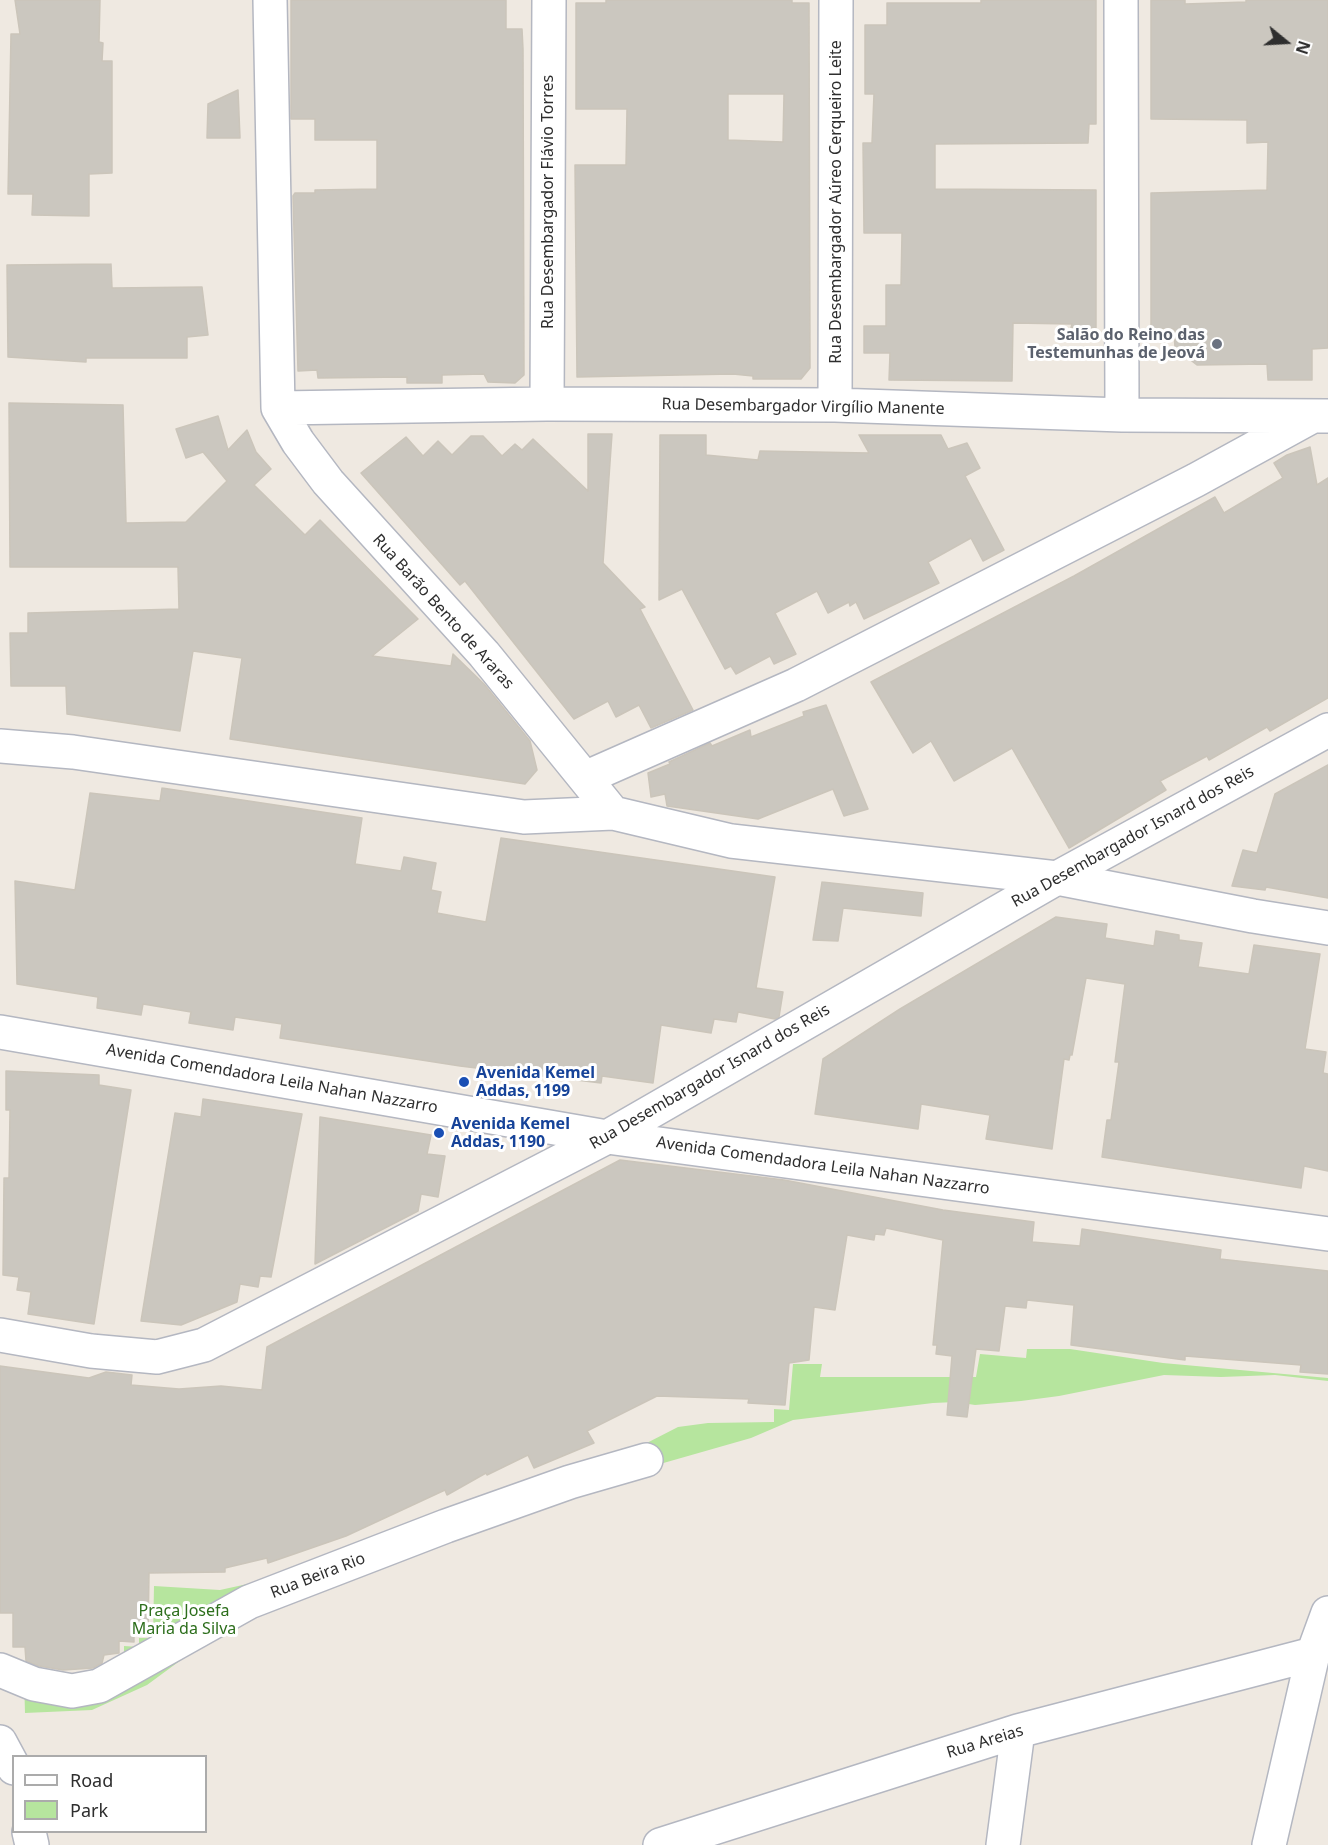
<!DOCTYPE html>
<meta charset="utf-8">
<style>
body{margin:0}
#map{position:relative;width:1328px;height:1845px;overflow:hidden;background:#efe9e1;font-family:"Noto Sans",sans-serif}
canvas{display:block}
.legend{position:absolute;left:12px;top:1755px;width:195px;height:78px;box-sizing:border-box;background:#fff;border:2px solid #ababab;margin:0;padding:8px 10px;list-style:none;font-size:18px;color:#2e2e2e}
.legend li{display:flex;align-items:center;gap:12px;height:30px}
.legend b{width:30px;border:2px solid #ababab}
.north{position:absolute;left:1256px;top:12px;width:60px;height:60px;-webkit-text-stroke:4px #fff;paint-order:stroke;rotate:108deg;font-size:16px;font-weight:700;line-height:24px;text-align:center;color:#2e2e2e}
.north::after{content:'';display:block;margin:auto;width:21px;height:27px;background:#2e2e2e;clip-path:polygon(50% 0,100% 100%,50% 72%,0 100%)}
</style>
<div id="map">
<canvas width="1328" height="1845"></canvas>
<ul class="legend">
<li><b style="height:8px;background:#fff"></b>Road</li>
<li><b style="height:16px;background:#b6e59e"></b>Park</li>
</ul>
<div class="north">N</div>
</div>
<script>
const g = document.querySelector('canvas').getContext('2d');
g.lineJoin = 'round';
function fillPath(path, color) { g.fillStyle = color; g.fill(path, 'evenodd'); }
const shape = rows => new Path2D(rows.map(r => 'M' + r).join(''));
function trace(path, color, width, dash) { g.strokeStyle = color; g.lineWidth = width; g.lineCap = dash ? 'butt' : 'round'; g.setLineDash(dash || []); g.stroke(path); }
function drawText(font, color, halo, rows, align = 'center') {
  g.font = font + ' "Noto Sans",sans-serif'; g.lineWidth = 6; g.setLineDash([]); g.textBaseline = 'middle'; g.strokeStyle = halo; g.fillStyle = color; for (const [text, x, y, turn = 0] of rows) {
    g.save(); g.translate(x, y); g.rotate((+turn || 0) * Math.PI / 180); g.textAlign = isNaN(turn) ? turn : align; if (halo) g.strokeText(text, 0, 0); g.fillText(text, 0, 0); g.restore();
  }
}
const green = shape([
 [1027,1349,1070,1349,1163,1363,1328,1378,1328,1381,1275,1375,1221,1377,1164,1375,1059,1396,1021,1401,975,1405,956,1402,933,1403,793,1420,751,1438,646,1468,330,1579,211,1638,147,1685,92,1710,25,1713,24,1677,104,1675,108,1660,124,1660,124,1646,139,1647,139,1638,153,1638,154,1586,220,1590,261,1581,637,1448,678,1427,708,1423,774,1422,774,1409,789,1410,793,1364,822,1364,820,1377,976,1377,980,1354,1026,1358]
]);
const building = shape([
 [15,0,100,0,99,42,103,43,102,61,112,61,112,173,89,174,89,216,32,215,33,194,8,194,11,34,20,34,15,0],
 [291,0,506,0,506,29,522,29,523,49,524,375,515,383,488,382,484,374,442,375,442,383,407,383,407,377,318,378,317,370,298,371,293,196,295,193,315,193,315,190,377,189,377,140,315,140,315,119,291,119,291,0],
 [606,0,792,0,792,3,809,3,810,368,801,379,753,379,753,376,733,374,577,377,575,165,626,165,627,109,576,109,576,3,606,3,606,0],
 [728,94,784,94,783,142,728,140,728,94],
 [981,0,1096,0,1096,124,1089,124,1088,143,935,144,935,189,1096,190,1096,328,1071,328,1072,324,1013,323,1012,381,889,380,890,353,864,353,864,326,886,326,886,285,901,285,902,233,864,233,863,143,872,143,874,94,865,94,865,25,887,25,887,3,981,3,981,0],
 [1151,0,1185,0,1185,4,1246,2,1246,0,1328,0,1328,348,1312,349,1312,380,1268,380,1267,364,1197,365,1175,348,1174,329,1151,329,1151,193,1267,190,1268,142,1247,143,1247,120,1151,119,1151,0],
 [238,90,240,138,207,138,208,104,238,90],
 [111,264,112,288,202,287,208,335,187,337,187,358,86,358,86,362,8,357,7,265,111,264],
 [9,403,123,405,126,523,186,522,227,481,203,452,186,458,176,429,218,416,228,450,247,430,256,452,271,469,254,485,305,535,320,520,418,619,372,656,451,666,453,654,484,684,530,741,537,770,525,784,230,739,242,658,193,651,180,731,67,714,66,686,11,686,10,633,28,633,28,613,179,609,178,567,10,567,9,403],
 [588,434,612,434,603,563,645,607,640,609,693,710,651,728,639,705,616,717,608,701,574,719,465,581,460,585,361,473,406,437,423,456,438,441,452,455,471,436,483,436,502,456,515,444,522,450,533,439,588,491,588,434],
 [660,435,706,435,706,455,758,460,760,451,869,453,859,435,941,435,948,449,967,443,980,468,965,476,1004,550,983,561,971,538,928,562,939,583,864,619,856,602,850,606,849,602,828,613,817,591,775,613,796,654,774,664,770,656,736,674,731,666,725,669,682,589,659,600,660,435],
 [1310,447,1317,485,1328,478,1328,698,1270,731,1267,727,1209,760,1207,756,1160,781,1166,790,1069,848,1012,748,954,781,931,741,913,753,871,682,1074,576,1215,497,1224,513,1283,478,1274,463,1287,455,1310,447],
 [826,705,868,809,844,816,833,789,758,819,667,806,665,794,651,797,648,773,670,764,669,762,710,743,712,746,750,730,751,737,804,716,803,712,826,705],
 [1328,765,1328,898,1266,887,1265,890,1232,886,1243,850,1257,853,1275,794,1328,765],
 [162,788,362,818,355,864,401,871,404,857,436,863,431,890,441,892,437,913,486,922,501,838,775,877,756,988,783,992,779,1017,775,1019,738,1012,736,1022,714,1019,711,1033,661,1025,653,1083,602,1076,601,1083,460,1066,280,1038,282,1024,235,1017,233,1030,189,1023,191,1012,143,1004,141,1015,97,1008,98,997,17,984,15,881,75,890,90,793,160,801,162,788],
 [822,882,923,893,921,916,843,908,838,941,813,940,822,882],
 [1056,917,1107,924,1105,938,1154,946,1156,931,1179,935,1179,940,1202,943,1198,967,1249,974,1254,945,1320,954,1305,1049,1326,1052,1323,1073,1328,1074,1328,1171,1304,1166,1301,1188,1102,1157,1107,1120,1111,1120,1119,1062,1115,1062,1125,984,1086,978,1072,1055,1070,1055,1069,1060,1064,1059,1052,1149,986,1139,990,1115,921,1104,918,1129,815,1114,823,1059,900,1009,1056,917],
 [6,1071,99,1075,99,1085,131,1090,94,1324,28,1314,31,1292,17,1290,19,1277,3,1275,4,1178,9,1178,10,1110,6,1110,6,1071],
 [203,1099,302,1114,271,1277,260,1276,258,1287,240,1284,237,1302,181,1325,141,1321,175,1113,201,1117,203,1099],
 [320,1117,431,1135,427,1154,445,1156,438,1197,421,1194,418,1211,315,1264,320,1117],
 [620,1160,784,1180,943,1210,1034,1222,1032,1242,1080,1246,1082,1229,1221,1250,1220,1259,1328,1271,1328,1374,1300,1372,1301,1365,1185,1356,1185,1360,1071,1345,1074,1305,1027,1300,1026,1308,1005,1306,999,1351,976,1349,967,1417,947,1415,952,1356,936,1354,937,1345,933,1345,943,1240,886,1228,884,1235,875,1234,874,1240,847,1235,835,1310,814,1307,809,1360,789,1363,785,1405,748,1403,749,1399,657,1396,587,1431,594,1443,534,1468,528,1455,487,1475,486,1473,447,1495,445,1490,346,1536,297,1553,268,1563,267,1558,225,1568,225,1572,149,1573,148,1634,134,1633,134,1642,119,1641,119,1653,104,1655,102,1663,93,1668,63,1670,39,1666,26,1661,25,1647,13,1647,13,1613,0,1613,0,1366,89,1378,106,1372,132,1375,131,1385,179,1389,221,1386,262,1390,267,1347,620,1160]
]);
const minor = shape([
 [270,0,278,408,298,442,328,482,484,654,613,813],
 [1121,0,1122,415],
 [547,404,549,0],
 [835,405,836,0],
 [278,408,547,404,835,405,1122,415,1328,416],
 [0,746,73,752,524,817,613,813,731,841,1057,878,1253,916,1328,928],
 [585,778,796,685,1196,480,1311,417],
 [0,1335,91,1351,157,1357,204,1345,607,1137],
 [0,1670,34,1684,72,1691,99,1686,249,1602,446,1526,570,1482,646,1460],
 [660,1845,1018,1731,1313,1654],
 [1003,1845,1018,1731],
 [1269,1845,1313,1654,1328,1613]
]);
const tertiary = shape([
 [0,1742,14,1768],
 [29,1832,32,1845]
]);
const secondary = shape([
 [0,1032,607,1137,1328,1234],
 [607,1137,1057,878,1328,730]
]);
const markers = [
 [1217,344,6,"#6b7280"],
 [464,1082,6,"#1a4fb4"],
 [439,1133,6,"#1a4fb4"]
];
const streetNames = [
 ["Rua Desembargador Flávio Torres",548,202,-90],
 ["Rua Desembargador Aúreo Cerqueiro Leite",836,202,-90],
 ["Rua Desembargador Virgílio Manente",803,407,1],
 ["Rua Barão Bento de Araras",443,612,48],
 ["Rua Desembargador Isnard dos Reis",1133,837,-29],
 ["Rua Desembargador Isnard dos Reis",710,1077,-30],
 ["Avenida Comendadora Leila Nahan Nazzarro",272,1079,10],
 ["Avenida Comendadora Leila Nahan Nazzarro",823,1166,8],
 ["Rua Beira Rio",318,1576,-21],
 ["Rua Areias",985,1742,-17]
];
const worshipNames = [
 ["Salão do Reino das",1205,335],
 ["Testemunhas de Jeová",1205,353]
];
const transitNames = [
 ["Avenida Kemel",476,1073],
 ["Addas, 1199",476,1091],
 ["Avenida Kemel",451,1124],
 ["Addas, 1190",451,1142]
];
const parkNames = [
 ["Praça Josefa",184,1611],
 ["Maria da Silva",184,1629]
];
fillPath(green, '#b6e59e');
fillPath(building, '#cbc7bf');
trace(building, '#cbc5ba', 1.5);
trace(minor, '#b4b7c1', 36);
trace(tertiary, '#b4b7c1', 36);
trace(secondary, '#b4b7c1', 36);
trace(minor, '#fff', 33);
trace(tertiary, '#fff', 33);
trace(secondary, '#fff', 33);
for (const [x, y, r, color] of markers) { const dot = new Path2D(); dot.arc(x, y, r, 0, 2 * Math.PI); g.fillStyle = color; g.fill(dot); trace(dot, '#fff', 2); }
drawText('16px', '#2e2e2e', '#fff', streetNames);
drawText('bold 16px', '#5b616d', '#fff', worshipNames, 'right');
drawText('bold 16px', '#164399', '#fff', transitNames, 'left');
drawText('16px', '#2c6e1b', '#fff', parkNames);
</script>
